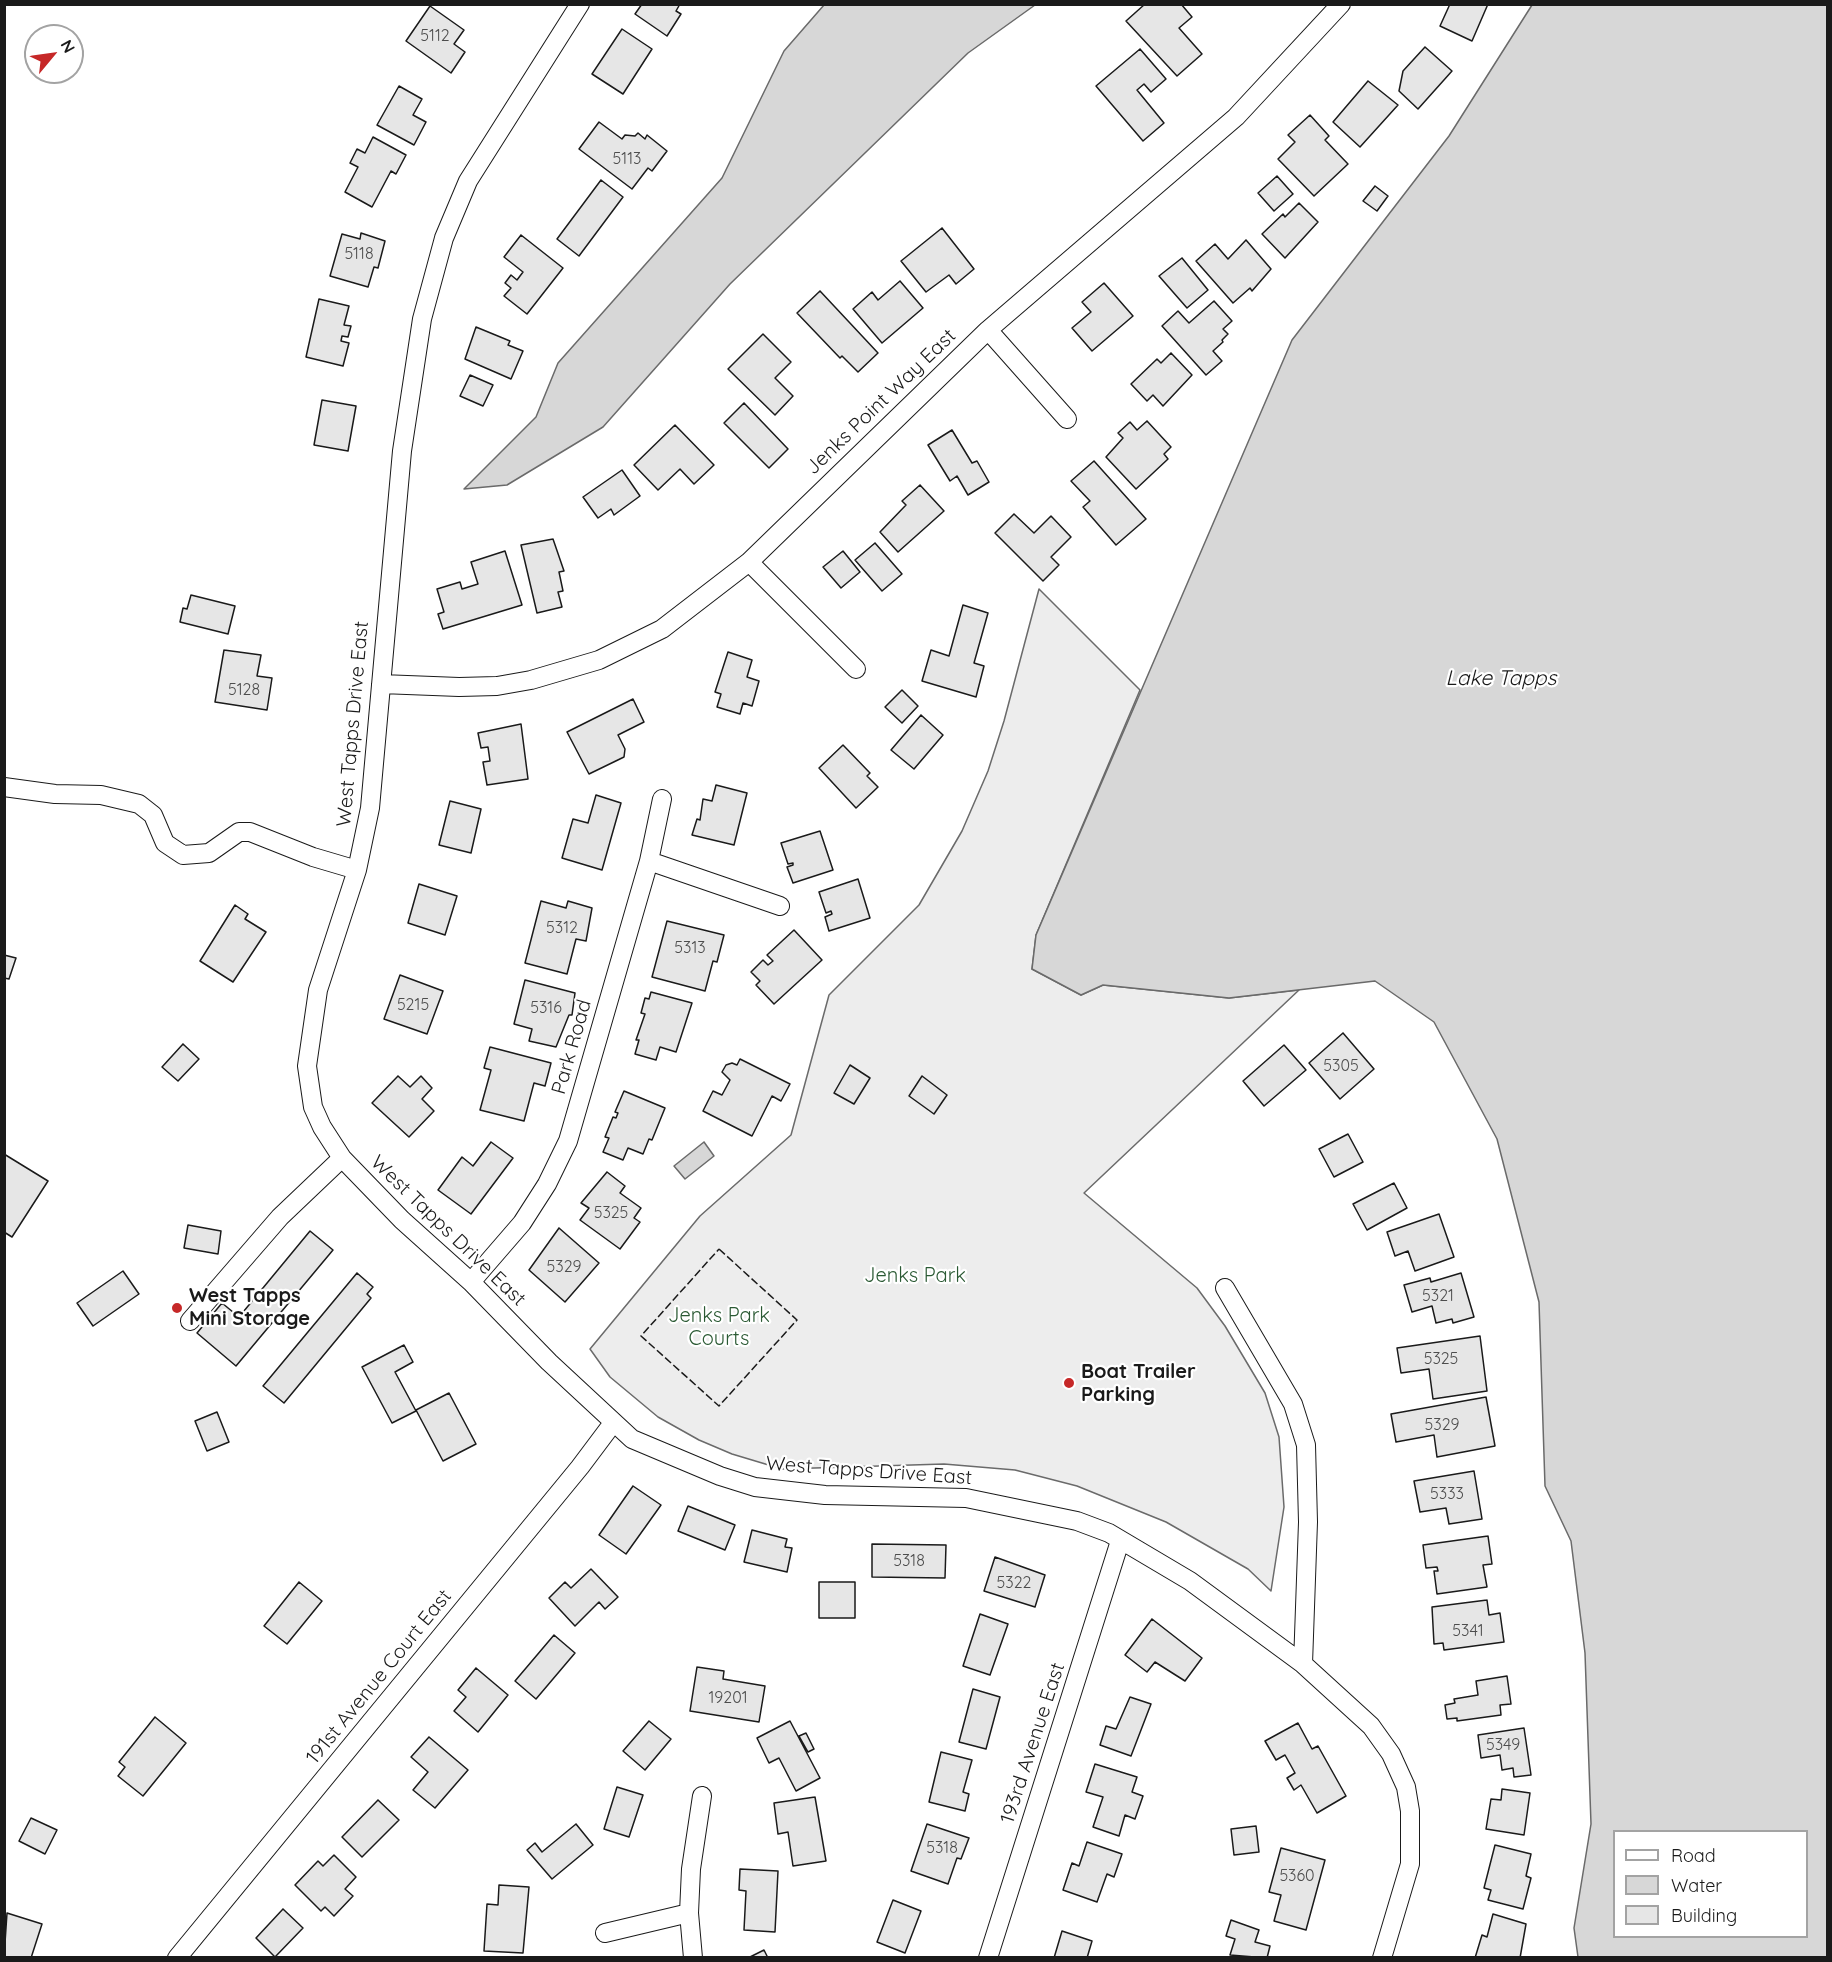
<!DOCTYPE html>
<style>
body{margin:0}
#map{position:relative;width:1832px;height:1962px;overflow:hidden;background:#fff;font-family:Quicksand,sans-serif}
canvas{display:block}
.frame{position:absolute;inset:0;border:6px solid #1a1a1a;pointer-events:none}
.legend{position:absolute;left:1613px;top:1830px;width:195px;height:108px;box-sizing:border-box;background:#fff;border:2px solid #a3a3a3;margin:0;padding:8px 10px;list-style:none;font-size:18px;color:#1a1a1a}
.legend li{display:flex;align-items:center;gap:12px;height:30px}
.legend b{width:30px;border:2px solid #a3a3a3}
.north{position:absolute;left:24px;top:24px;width:60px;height:60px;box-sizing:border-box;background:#fff;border:2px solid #a3a3a3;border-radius:50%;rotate:61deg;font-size:16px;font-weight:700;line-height:24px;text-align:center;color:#1a1a1a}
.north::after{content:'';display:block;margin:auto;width:21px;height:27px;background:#c62828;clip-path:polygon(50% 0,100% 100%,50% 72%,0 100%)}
</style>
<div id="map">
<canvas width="1832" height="1962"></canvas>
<div class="frame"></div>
<ul class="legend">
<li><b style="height:8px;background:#fff"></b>Road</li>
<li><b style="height:16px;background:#d7d7d7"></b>Water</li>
<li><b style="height:16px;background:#e6e6e6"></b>Building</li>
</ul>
<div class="north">N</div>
</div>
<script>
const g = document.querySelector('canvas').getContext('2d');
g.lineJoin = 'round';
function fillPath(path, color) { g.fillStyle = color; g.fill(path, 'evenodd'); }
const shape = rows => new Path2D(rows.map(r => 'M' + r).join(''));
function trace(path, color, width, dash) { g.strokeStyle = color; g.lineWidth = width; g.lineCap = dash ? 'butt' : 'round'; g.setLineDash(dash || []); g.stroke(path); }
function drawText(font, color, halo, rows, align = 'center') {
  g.font = font + ' Quicksand,sans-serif'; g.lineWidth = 4.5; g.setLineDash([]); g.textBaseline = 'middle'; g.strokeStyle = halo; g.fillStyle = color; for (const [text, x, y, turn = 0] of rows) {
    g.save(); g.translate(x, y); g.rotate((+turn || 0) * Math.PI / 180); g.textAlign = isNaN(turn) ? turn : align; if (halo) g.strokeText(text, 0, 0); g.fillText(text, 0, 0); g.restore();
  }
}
const built = shape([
 [1039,589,1140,690,1036,935,1032,969,1081,995,1103,985,1229,998,1299,990,1084,1193,1197,1288,1225,1326,1265,1393,1279,1437,1284,1507,1271,1591,1248,1569,1166,1522,1077,1486,1015,1470,944,1464,782,1469,732,1454,699,1440,658,1417,610,1377,590,1349,700,1216,791,1135,829,995,919,905,962,831,988,771,1004,721,1039,589]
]);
const water = shape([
 [824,5,1035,5,968,53,730,284,603,427,507,485,464,489,536,417,558,363,722,178,784,51,824,5],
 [1532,5,1827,5,1827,1957,1578,1957,1574,1928,1591,1824,1585,1653,1571,1541,1545,1486,1539,1302,1497,1139,1434,1022,1375,981,1229,998,1103,985,1081,995,1032,969,1036,935,1292,340,1449,136,1532,5],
 [1614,1832,1806,1832,1806,1936,1614,1936,1614,1832],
 [704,1142,714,1156,685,1179,674,1166,704,1142]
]);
const building = shape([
 [642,4,680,4,676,11,681,14,667,36,635,14,642,4],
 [1145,4,1181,4,1192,17,1179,28,1202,54,1177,76,1126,21,1145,4],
 [1450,4,1488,4,1472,41,1440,26,1450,4],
 [430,6,464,30,454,44,465,52,451,73,406,41,430,6],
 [622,29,652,49,623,94,592,74,622,29],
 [1425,47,1452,71,1418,109,1399,91,1403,71,1425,47],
 [1140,49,1166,79,1151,92,1144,84,1137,90,1164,123,1143,141,1096,86,1140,49],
 [1368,81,1398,105,1360,147,1333,122,1368,81],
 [399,86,422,99,413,115,426,122,414,145,377,125,399,86],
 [1310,115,1329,136,1325,140,1348,164,1314,196,1278,159,1295,142,1288,135,1310,115],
 [599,122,622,139,625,135,635,136,638,133,645,139,647,135,667,151,652,171,648,168,632,189,579,149,599,122],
 [373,137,406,155,396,174,391,171,372,207,345,192,358,167,350,163,357,149,365,153,373,137],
 [1277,176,1293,194,1274,211,1258,193,1277,176],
 [601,180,623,197,579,256,557,239,601,180],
 [1375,186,1388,196,1377,211,1363,201,1375,186],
 [1299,203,1318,222,1285,258,1262,234,1283,214,1285,217,1299,203],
 [942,228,974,269,956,284,949,275,926,292,901,261,942,228],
 [361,233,385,241,378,268,374,267,368,287,330,276,342,234,360,239,361,233],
 [521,235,563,268,527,314,504,296,511,288,505,283,511,275,517,280,523,272,504,257,521,235],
 [1246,240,1271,269,1252,291,1250,288,1233,303,1196,261,1215,244,1228,259,1246,240],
 [1182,258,1208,290,1187,308,1159,276,1182,258],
 [900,281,923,308,882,343,853,309,872,292,878,300,900,281],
 [1104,283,1133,316,1092,351,1072,328,1091,312,1082,302,1104,283],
 [820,291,878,353,858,372,842,356,840,358,797,313,820,291],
 [319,299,349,306,344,325,351,326,348,337,342,336,341,341,349,343,343,366,306,357,319,299],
 [1214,301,1232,321,1223,329,1228,334,1222,340,1223,342,1213,351,1222,361,1206,375,1162,326,1178,311,1189,323,1214,301],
 [476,327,510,341,508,345,523,351,511,379,465,359,476,327],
 [763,334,791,362,775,378,793,396,775,415,728,369,763,334],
 [1171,353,1192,375,1163,406,1153,395,1147,401,1131,384,1157,359,1161,363,1171,353],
 [470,375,493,385,483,406,460,396,470,375],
 [322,400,356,406,348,451,314,445,322,400],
 [744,403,788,449,769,468,724,423,744,403],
 [1147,421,1171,447,1164,454,1168,459,1136,489,1106,457,1123,438,1118,433,1130,422,1137,430,1147,421],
 [675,425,714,465,694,484,680,469,658,490,634,465,675,425],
 [952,430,972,463,977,461,989,482,968,495,957,476,950,481,928,445,952,430],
 [1094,461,1146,519,1116,545,1083,507,1090,501,1071,481,1094,461],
 [622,470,640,496,614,515,611,509,598,518,583,497,622,470],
 [920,485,944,511,898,552,880,532,906,505,902,501,920,485],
 [1014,514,1034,533,1051,516,1071,537,1051,557,1059,565,1043,581,995,533,1014,514],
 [553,539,564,571,559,572,563,591,558,592,562,607,537,613,521,545,553,539],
 [875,543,902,574,882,591,855,560,875,543],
 [505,551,522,605,443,629,438,614,444,612,437,589,460,582,462,589,478,584,471,562,505,551],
 [843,551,860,572,841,588,823,567,843,551],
 [191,595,235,606,228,634,180,622,183,608,187,609,191,595],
 [963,605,988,613,974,663,984,666,976,697,922,681,931,650,949,656,963,605],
 [224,650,261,655,257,676,272,678,267,710,215,702,224,650],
 [728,652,752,660,747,677,759,681,752,706,743,703,740,714,717,707,721,694,715,692,728,652],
 [902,690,918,706,902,723,885,707,902,690],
 [633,699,644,722,618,735,625,749,624,757,589,774,567,732,633,699],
 [921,715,943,735,914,769,891,750,921,715],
 [521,724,528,779,487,785,483,762,490,761,488,747,481,748,478,733,521,724],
 [843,745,870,773,867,776,878,787,856,808,819,768,843,745],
 [716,785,747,793,734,845,692,835,697,819,700,820,703,799,712,801,716,785],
 [596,795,621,803,602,870,562,858,573,819,588,823,596,795],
 [450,801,481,809,471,853,439,845,450,801],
 [820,831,833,870,793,883,787,867,793,865,793,863,788,864,781,843,820,831],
 [858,879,870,918,829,931,825,917,832,914,831,911,826,913,819,892,858,879],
 [419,884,457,896,445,935,408,923,419,884],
 [541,901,566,908,568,901,592,908,586,941,576,939,567,974,525,963,541,901],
 [235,905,248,914,245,919,266,932,233,982,200,961,235,905],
 [667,921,724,935,717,962,713,961,705,991,652,977,667,921],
 [794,930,822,960,774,1004,756,985,760,981,751,972,763,960,768,965,773,961,767,955,794,930],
 [4,955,16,958,9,979,4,978,4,955],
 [400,975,443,991,427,1034,384,1019,400,975],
 [525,980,575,993,572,1015,569,1015,556,1047,529,1041,532,1029,514,1024,525,980],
 [651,992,692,1003,676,1052,660,1047,656,1060,635,1054,639,1040,636,1040,645,1014,641,1013,645,998,649,999,651,992],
 [1343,1033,1374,1069,1340,1099,1309,1063,1343,1033],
 [183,1044,199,1059,178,1081,162,1067,183,1044],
 [1284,1045,1306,1070,1264,1106,1243,1081,1284,1045],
 [490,1047,551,1063,545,1086,534,1083,524,1121,480,1110,491,1070,484,1068,490,1047],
 [740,1059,790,1084,781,1101,772,1096,752,1136,703,1111,713,1091,722,1095,730,1080,722,1072,726,1065,732,1063,737,1065,740,1059],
 [850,1065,870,1078,854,1104,834,1093,850,1065],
 [398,1076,410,1087,421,1076,432,1088,422,1099,434,1111,409,1137,372,1103,398,1076],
 [922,1076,947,1095,934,1114,909,1096,922,1076],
 [624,1091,665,1108,652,1140,649,1139,643,1154,628,1148,623,1160,603,1152,609,1138,605,1137,613,1117,616,1118,618,1113,615,1112,624,1091],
 [1348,1134,1363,1162,1334,1177,1319,1149,1348,1134],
 [491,1142,513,1158,471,1214,438,1190,462,1157,473,1166,491,1142],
 [4,1154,48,1181,12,1237,4,1232,4,1154],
 [607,1172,625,1186,620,1193,641,1208,634,1218,640,1222,620,1249,580,1220,589,1208,581,1203,607,1172],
 [1394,1183,1407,1208,1367,1230,1353,1204,1394,1183],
 [1439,1214,1454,1257,1415,1271,1408,1251,1395,1256,1387,1232,1439,1214],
 [188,1225,221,1231,218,1254,184,1248,188,1225],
 [559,1228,599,1263,565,1302,529,1270,559,1228],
 [310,1231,333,1250,236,1366,197,1333,222,1303,239,1317,310,1231],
 [123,1271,139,1294,93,1326,77,1303,123,1271],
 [357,1273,373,1287,367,1294,371,1298,284,1403,263,1386,357,1273],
 [1461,1273,1474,1317,1453,1323,1452,1319,1436,1323,1432,1306,1412,1312,1404,1285,1430,1278,1431,1282,1461,1273],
 [1480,1336,1487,1391,1433,1399,1429,1369,1401,1373,1397,1348,1480,1336],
 [404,1345,413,1362,395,1372,416,1411,392,1423,362,1367,404,1345],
 [449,1393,476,1444,443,1461,416,1410,449,1393],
 [1486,1397,1495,1446,1437,1457,1434,1435,1396,1442,1391,1414,1486,1397],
 [217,1412,229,1442,207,1451,195,1421,217,1412],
 [1474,1471,1482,1519,1449,1524,1446,1508,1420,1512,1414,1481,1474,1471],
 [633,1486,661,1505,626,1554,599,1535,633,1486],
 [688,1506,735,1525,725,1550,678,1531,688,1506],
 [752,1530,787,1539,785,1547,792,1548,787,1572,744,1562,752,1530],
 [1488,1536,1492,1564,1483,1565,1487,1587,1437,1594,1434,1571,1438,1571,1437,1567,1426,1568,1423,1545,1488,1536],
 [872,1544,946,1545,945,1578,872,1577,872,1544],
 [995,1557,1045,1575,1035,1607,984,1591,995,1557],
 [591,1569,618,1597,605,1609,599,1602,575,1626,549,1598,565,1582,571,1588,591,1569],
 [299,1582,322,1601,287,1644,264,1626,299,1582],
 [819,1582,855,1582,855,1618,819,1618,819,1582],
 [1487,1600,1489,1615,1500,1613,1504,1642,1444,1650,1443,1643,1434,1644,1432,1607,1487,1600],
 [980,1614,1008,1624,990,1675,963,1666,980,1614],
 [1152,1619,1202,1658,1185,1681,1155,1662,1147,1672,1125,1655,1152,1619],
 [554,1635,575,1653,536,1699,515,1681,554,1635],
 [697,1667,724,1671,723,1679,765,1686,759,1722,690,1711,697,1667],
 [476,1668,508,1695,478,1732,454,1711,466,1697,458,1690,476,1668],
 [1507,1676,1511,1704,1500,1705,1501,1715,1457,1721,1457,1718,1447,1719,1445,1705,1455,1703,1454,1699,1478,1695,1476,1681,1507,1676],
 [973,1689,1000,1697,986,1749,959,1742,973,1689],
 [1130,1697,1151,1704,1131,1756,1100,1745,1106,1726,1116,1729,1130,1697],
 [155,1717,186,1743,143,1796,118,1776,125,1767,119,1762,155,1717],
 [649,1721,671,1739,645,1770,623,1751,649,1721],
 [790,1721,820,1778,796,1791,779,1758,769,1763,757,1738,790,1721],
 [1298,1723,1312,1749,1318,1746,1346,1796,1317,1813,1301,1785,1294,1790,1287,1778,1295,1773,1285,1755,1276,1760,1265,1741,1298,1723],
 [1524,1728,1531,1775,1514,1777,1513,1768,1502,1770,1500,1755,1481,1758,1478,1735,1524,1728],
 [806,1733,814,1749,808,1752,799,1736,806,1733],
 [429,1737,468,1770,435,1808,413,1790,428,1772,411,1757,429,1737],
 [941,1752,972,1760,963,1792,969,1794,965,1811,929,1802,941,1752],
 [1095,1764,1137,1777,1132,1792,1143,1796,1135,1819,1125,1815,1119,1836,1093,1827,1103,1797,1086,1792,1095,1764],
 [617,1787,643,1795,629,1837,604,1829,617,1787],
 [1502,1789,1530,1793,1524,1835,1486,1829,1491,1799,1501,1800,1502,1789],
 [815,1797,826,1861,793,1866,788,1832,778,1834,774,1803,815,1797],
 [378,1800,399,1820,362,1857,342,1837,378,1800],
 [31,1818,57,1830,45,1854,19,1841,31,1818],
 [576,1824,593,1845,552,1879,527,1850,535,1843,542,1852,576,1824],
 [927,1824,969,1838,961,1859,957,1858,948,1884,911,1871,927,1824],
 [1256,1826,1259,1852,1234,1855,1231,1829,1256,1826],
 [1087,1842,1122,1854,1114,1877,1107,1874,1097,1902,1063,1890,1072,1863,1079,1866,1087,1842],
 [1495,1845,1531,1854,1526,1876,1531,1878,1523,1909,1488,1900,1491,1890,1484,1888,1495,1845],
 [1281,1848,1325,1860,1306,1930,1274,1921,1281,1895,1269,1892,1281,1848],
 [334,1855,356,1877,345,1889,353,1896,334,1916,325,1907,321,1911,295,1885,318,1861,323,1866,334,1855],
 [740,1869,778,1871,775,1932,744,1930,746,1891,739,1890,740,1869],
 [499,1885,529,1887,523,1953,484,1951,487,1904,498,1905,499,1885],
 [893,1900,921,1911,905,1953,877,1942,893,1900],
 [283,1909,303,1928,275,1957,256,1938,283,1909],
 [7,1913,42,1924,31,1958,4,1958,7,1913],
 [1493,1914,1526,1924,1520,1958,1475,1958,1482,1935,1487,1937,1493,1914],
 [1231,1920,1259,1930,1255,1942,1270,1946,1267,1958,1230,1955,1235,1939,1226,1936,1231,1920],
 [1062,1931,1092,1941,1087,1958,1054,1958,1062,1931],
 [764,1950,768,1958,748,1958,764,1950]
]);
const street = shape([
 [580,4,468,181,444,238,422,319,402,451,370,808,357,870,318,990,307,1066,313,1107,322,1127,342,1158,402,1220,471,1282,549,1362,632,1439,720,1476,755,1487,825,1495,966,1498,1077,1521,1109,1533,1190,1581,1303,1664,1371,1726,1391,1754,1406,1787,1410,1811,1410,1864,1382,1958],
 [988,330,1067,419],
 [749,562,856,669],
 [381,684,459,687,497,686,531,680,599,660,662,629,749,562,988,330,1236,117,1341,4],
 [4,787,55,794,101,795,139,804,153,815,165,843,183,855,209,853,239,832,250,832,313,857,357,870],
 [649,861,780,906],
 [471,1282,522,1223,547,1184,568,1141,649,861,662,799],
 [1225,1288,1293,1404,1306,1445,1308,1522,1303,1664],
 [190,1321,280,1217,342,1158],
 [605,1933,689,1913],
 [177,1958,580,1467,613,1423],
 [693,1958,689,1913,691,1869,702,1796],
 [988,1958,1120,1541]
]);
const fence = shape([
 [719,1249,797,1320,719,1406,641,1336,719,1249]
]);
const markers = [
 [177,1308,6,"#c62828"],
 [1069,1383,6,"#c62828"]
];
const numberNames = [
 ["5112",435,36],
 ["5113",627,159],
 ["5118",359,254],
 ["5128",244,690],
 ["5312",562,928],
 ["5313",690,948],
 ["5215",413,1005],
 ["5316",546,1008],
 ["5305",1341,1066],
 ["5325",611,1213],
 ["5329",564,1267],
 ["5321",1438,1296],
 ["5325",1441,1359],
 ["5329",1442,1425],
 ["5333",1447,1494],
 ["5318",909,1561],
 ["5322",1014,1583],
 ["5341",1468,1631],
 ["19201",728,1698],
 ["5349",1503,1745],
 ["5318",942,1848],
 ["5360",1297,1876]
];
const streetNames = [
 ["Jenks Point Way East",881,402,-44],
 ["West Tapps Drive East",353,724,-85],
 ["Park Road",572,1047,-74],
 ["West Tapps Drive East",448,1231,44],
 ["West Tapps Drive East",869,1471,4],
 ["191st Avenue Court East",379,1677,-51],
 ["193rd Avenue East",1033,1743,-72]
];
const parkNames = [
 ["Jenks Park",915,1276],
 ["Jenks Park",719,1316],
 ["Courts",719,1339]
];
const poiNames = [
 ["West Tapps",189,1296],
 ["Mini Storage",189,1319],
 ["Boat Trailer",1081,1372],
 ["Parking",1081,1395]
];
const waterNames = [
 ["Lake Tapps",1501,679]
];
fillPath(built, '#ededed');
trace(built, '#6a6a6a', 1.5);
fillPath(water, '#d7d7d7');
trace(water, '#6a6a6a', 1.5);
fillPath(building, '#e6e6e6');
trace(building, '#1a1a1a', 1.5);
trace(street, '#1a1a1a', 20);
trace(street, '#fff', 18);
trace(fence, '#1a1a1a', 1.5, [8, 3]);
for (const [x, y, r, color] of markers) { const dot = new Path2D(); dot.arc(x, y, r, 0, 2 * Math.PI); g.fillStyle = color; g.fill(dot); trace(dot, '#fff', 2); }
drawText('16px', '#4d4d4d', null, numberNames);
drawText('20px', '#1a1a1a', '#fff', streetNames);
drawText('20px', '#2b5a34', '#fff', parkNames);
drawText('bold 20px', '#1a1a1a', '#fff', poiNames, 'left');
drawText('italic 21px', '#1a1a1a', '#fff', waterNames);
</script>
